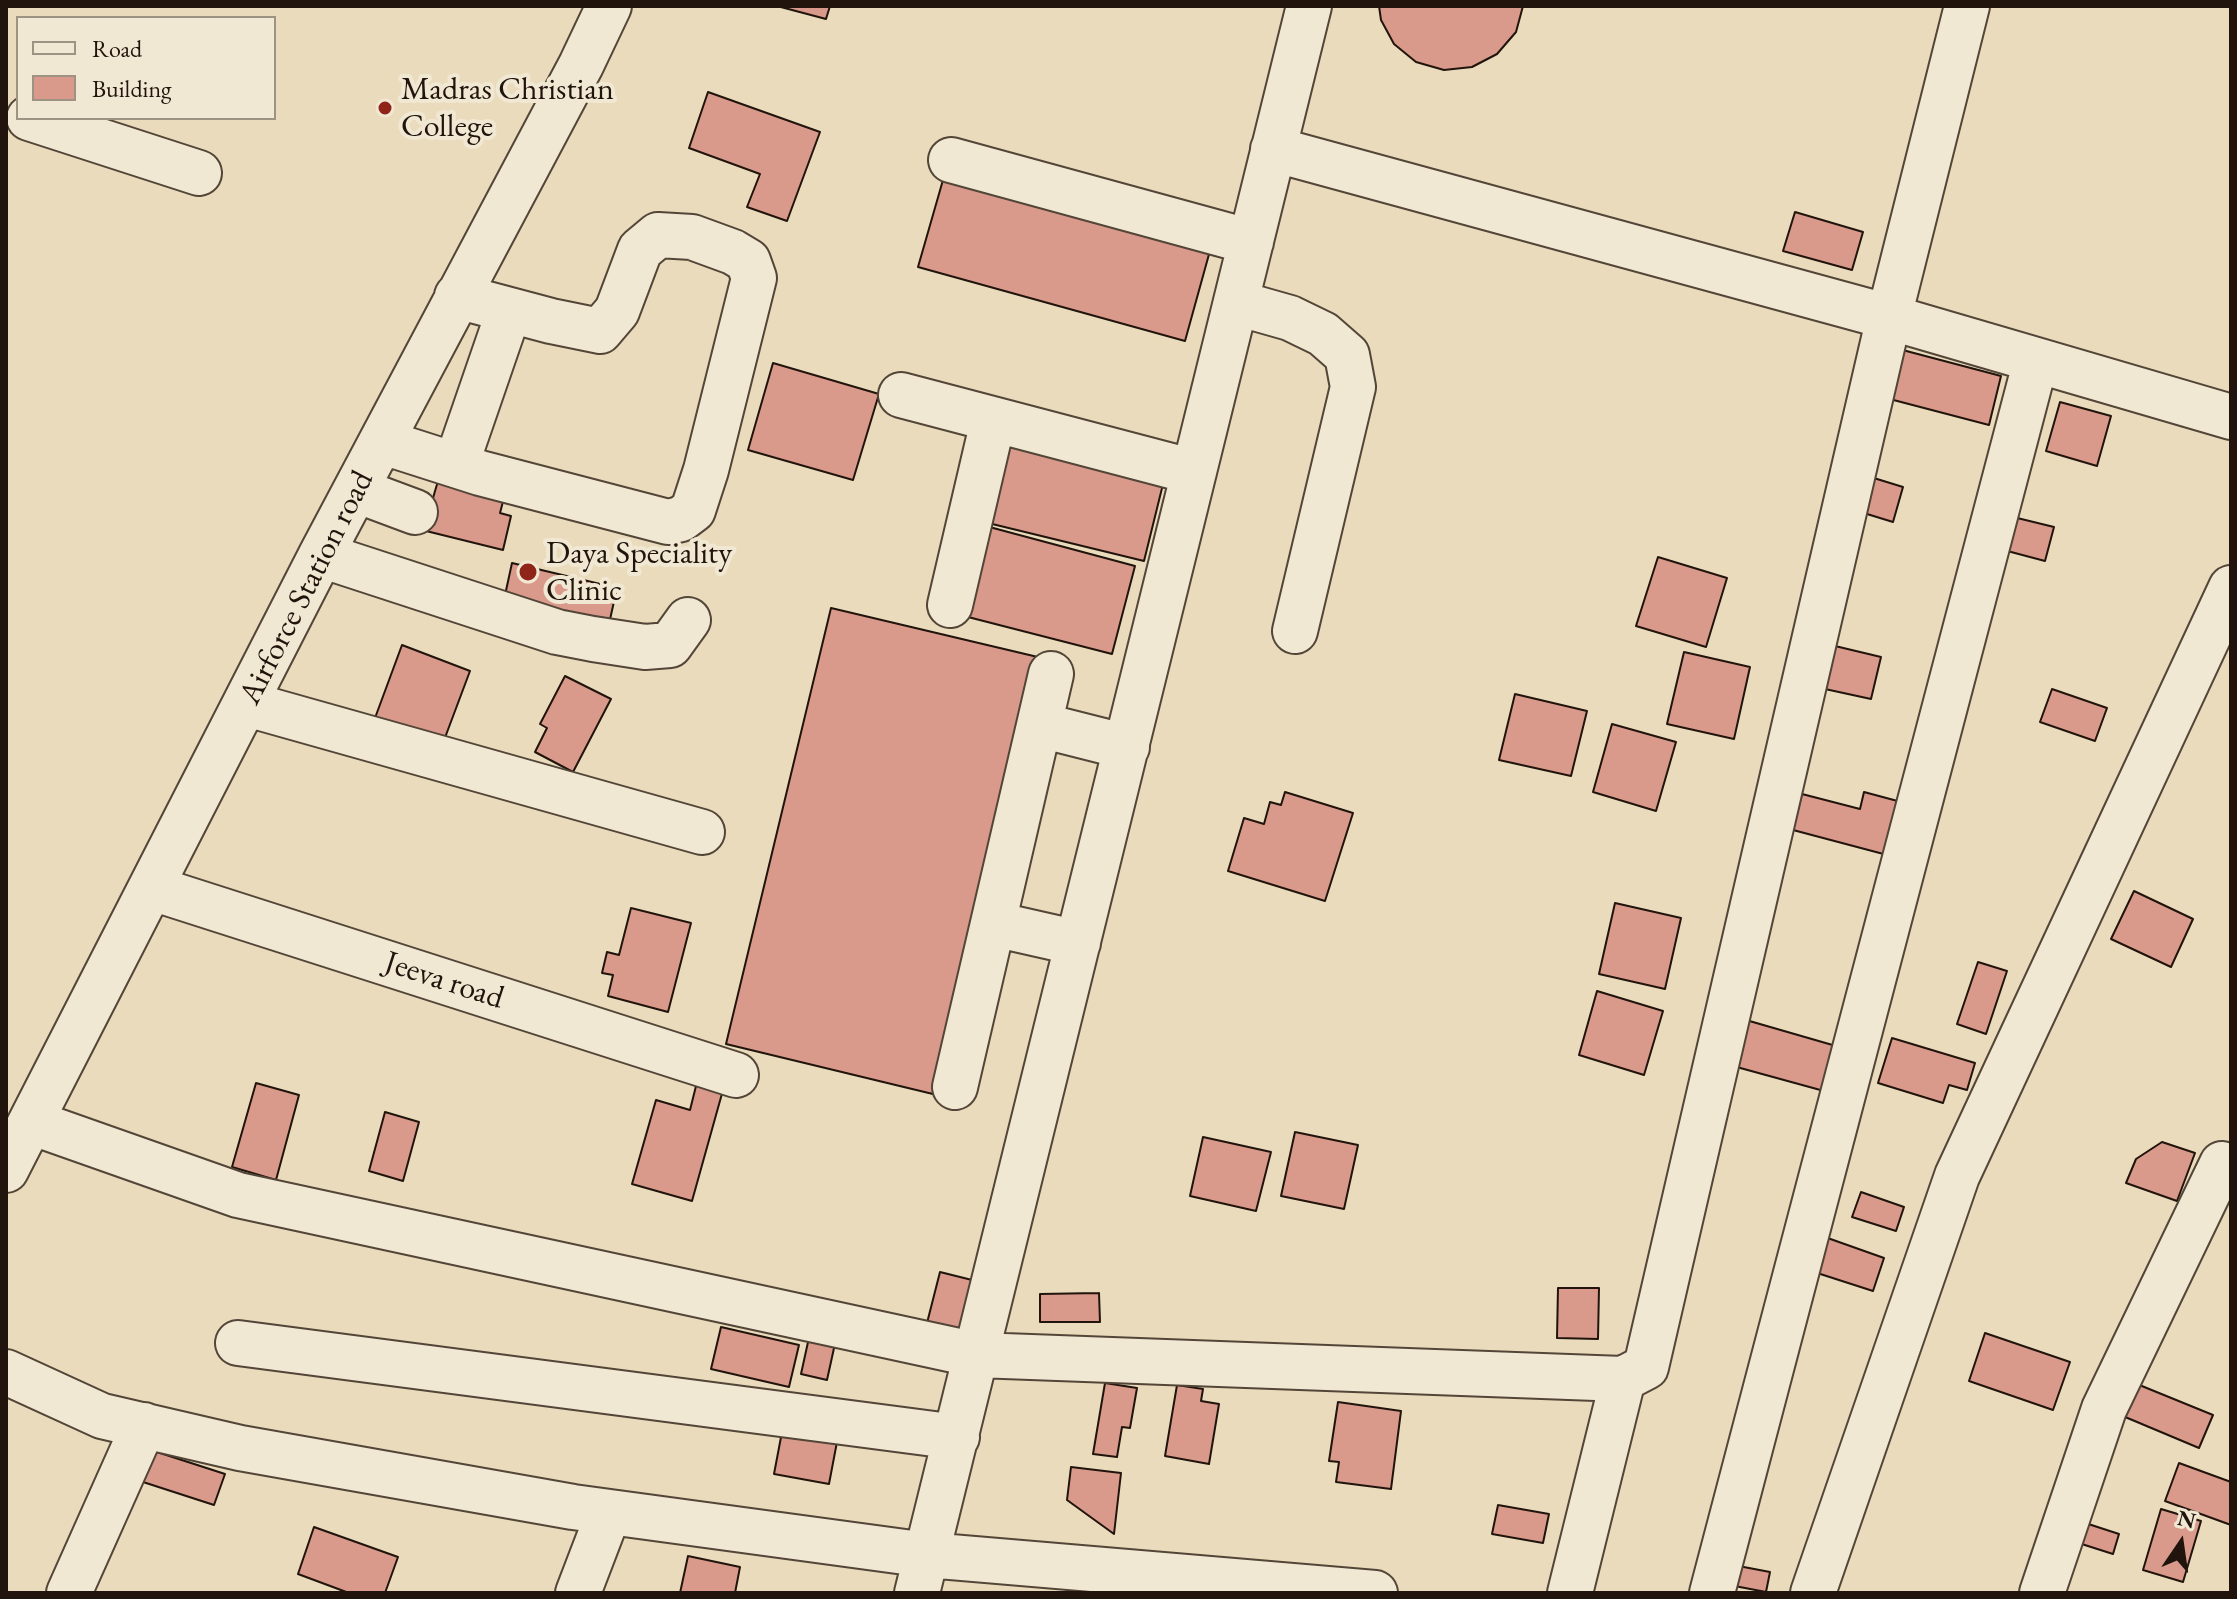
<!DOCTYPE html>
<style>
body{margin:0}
#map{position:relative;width:2237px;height:1599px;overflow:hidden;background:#e9dbbb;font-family:"EB Garamond",serif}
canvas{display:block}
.frame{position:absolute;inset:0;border:8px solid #21140c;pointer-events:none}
.legend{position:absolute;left:16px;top:16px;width:260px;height:104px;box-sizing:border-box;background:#f1e8d3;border:2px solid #9e9383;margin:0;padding:10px 14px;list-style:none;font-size:24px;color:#21140c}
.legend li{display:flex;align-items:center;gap:16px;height:40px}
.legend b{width:40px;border:2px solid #9e9383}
.north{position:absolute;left:2141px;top:1503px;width:80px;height:80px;-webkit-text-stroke:6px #f1e8d3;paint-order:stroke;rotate:13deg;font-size:22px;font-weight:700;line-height:32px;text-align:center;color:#21140c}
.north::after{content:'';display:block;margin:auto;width:28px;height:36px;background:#21140c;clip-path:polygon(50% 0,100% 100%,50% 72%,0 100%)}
</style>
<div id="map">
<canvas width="2237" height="1599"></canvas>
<div class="frame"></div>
<ul class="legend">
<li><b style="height:10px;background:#f1e8d3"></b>Road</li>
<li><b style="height:22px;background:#d99a8b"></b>Building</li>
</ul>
<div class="north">N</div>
</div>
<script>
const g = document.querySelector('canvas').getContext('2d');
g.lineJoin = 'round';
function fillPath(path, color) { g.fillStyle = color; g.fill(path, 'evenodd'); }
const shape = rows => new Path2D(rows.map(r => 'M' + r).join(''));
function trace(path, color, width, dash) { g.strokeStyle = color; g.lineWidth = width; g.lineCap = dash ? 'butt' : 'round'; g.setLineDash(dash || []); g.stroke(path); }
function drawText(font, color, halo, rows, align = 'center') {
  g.font = font + ' "EB Garamond",serif'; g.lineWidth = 8; g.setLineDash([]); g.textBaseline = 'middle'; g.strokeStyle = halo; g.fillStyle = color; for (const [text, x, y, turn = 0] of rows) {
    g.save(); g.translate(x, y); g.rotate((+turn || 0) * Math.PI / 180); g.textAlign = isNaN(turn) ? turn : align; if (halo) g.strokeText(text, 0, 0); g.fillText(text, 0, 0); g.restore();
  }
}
const building = shape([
 [777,6,830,6,826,19,777,6],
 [1379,6,1523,6,1516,32,1497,54,1472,67,1444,70,1416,62,1394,44,1381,20,1379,6],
 [708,92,820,132,787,221,747,207,760,174,689,148,708,92],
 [945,173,1211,247,1185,341,918,267,945,173],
 [1795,212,1863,232,1852,270,1783,251,1795,212],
 [1895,348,2001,376,1989,425,1882,397,1895,348],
 [773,363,879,394,853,480,748,450,773,363],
 [2060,402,2111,416,2097,466,2046,451,2060,402],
 [1005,438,1165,476,1144,561,984,522,1005,438],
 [440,474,506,490,500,513,511,516,503,550,418,529,426,496,433,498,440,474],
 [1864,475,1903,487,1893,522,1854,510,1864,475],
 [2005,515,2054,527,2045,561,1996,548,2005,515],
 [982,525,1135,566,1112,654,968,617,985,551,982,525],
 [1658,557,1727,578,1706,647,1636,626,1658,557],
 [512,563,617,588,607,633,502,609,512,563],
 [831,608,1042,658,937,1095,726,1044,831,608],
 [402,645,470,671,443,743,375,718,402,645],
 [1835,646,1881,657,1871,699,1825,689,1835,646],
 [1684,652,1750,667,1734,739,1667,724,1684,652],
 [565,676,611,699,573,772,535,752,547,728,540,724,565,676],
 [2052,689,2107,708,2095,741,2040,722,2052,689],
 [1515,694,1587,711,1571,776,1499,760,1515,694],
 [1612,724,1676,742,1656,811,1593,792,1612,724],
 [1285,792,1353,813,1325,901,1228,871,1244,818,1264,824,1270,802,1281,805,1285,792],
 [1864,792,1905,803,1891,856,1793,830,1802,794,1860,809,1864,792],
 [2134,891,2193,919,2171,967,2111,939,2134,891],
 [1615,903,1681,918,1665,989,1599,974,1615,903],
 [631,908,691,923,668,1012,608,996,613,975,602,973,607,952,619,955,631,908],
 [1978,962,2007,971,1986,1034,1957,1024,1978,962],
 [1597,991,1663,1011,1644,1075,1579,1055,1597,991],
 [1746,1020,1836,1046,1824,1091,1733,1066,1746,1020],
 [1892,1038,1975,1063,1967,1090,1949,1085,1943,1103,1878,1083,1892,1038],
 [697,1082,723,1090,692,1201,632,1184,656,1100,690,1110,697,1082],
 [256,1083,299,1095,276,1180,232,1167,256,1083],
 [385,1112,419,1122,403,1181,369,1171,385,1112],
 [1295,1132,1358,1145,1344,1209,1281,1196,1295,1132],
 [1203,1137,1271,1152,1256,1211,1190,1196,1203,1137],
 [2162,1142,2195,1153,2177,1201,2126,1183,2136,1159,2162,1142],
 [1861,1192,1904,1207,1896,1231,1852,1217,1861,1192],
 [1822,1236,1884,1258,1873,1291,1811,1271,1822,1236],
 [940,1272,972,1280,960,1331,927,1323,940,1272],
 [1558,1288,1599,1288,1598,1339,1557,1338,1558,1288],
 [1099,1293,1100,1322,1040,1322,1040,1294,1099,1293],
 [721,1327,799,1345,789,1387,711,1369,721,1327],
 [810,1333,836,1339,827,1380,801,1374,810,1333],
 [1985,1333,2070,1362,2053,1410,1969,1381,1985,1333],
 [2132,1382,2213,1415,2199,1448,2118,1414,2132,1382],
 [1105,1383,1137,1388,1130,1428,1122,1427,1117,1457,1093,1454,1105,1383],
 [1177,1385,1203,1389,1201,1401,1219,1404,1209,1464,1165,1456,1177,1385],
 [1338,1402,1401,1411,1391,1489,1336,1482,1339,1462,1329,1461,1338,1402],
 [785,1416,840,1426,829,1484,774,1474,785,1416],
 [154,1451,225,1474,214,1505,143,1482,154,1451],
 [2179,1463,2231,1482,2231,1525,2165,1501,2179,1463],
 [1071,1467,1121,1473,1114,1534,1067,1500,1071,1467],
 [1498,1505,1549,1514,1543,1543,1492,1534,1498,1505],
 [2161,1509,2201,1521,2183,1582,2143,1570,2161,1509],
 [2073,1519,2119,1534,2113,1554,2066,1539,2073,1519],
 [314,1527,398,1557,385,1593,349,1593,298,1574,314,1527],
 [688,1556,740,1567,735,1593,680,1593,688,1556],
 [1728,1564,1770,1572,1766,1592,1724,1584,1728,1564]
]);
const minor = shape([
 [29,118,199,173],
 [1273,149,1889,317,2231,417],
 [951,160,1251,242],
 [1237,303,1290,318,1323,334,1347,355,1353,387,1295,631],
 [901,395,1194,472],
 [383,442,480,473,668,522,681,519,693,510,706,470,754,278,748,261,733,252,692,237,658,235,640,250,617,311,600,331,551,321,457,296],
 [456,465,509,311],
 [356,490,415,512],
 [321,555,557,632,593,639,645,647,670,645,688,620],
 [950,605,993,421],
 [247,704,702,832],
 [1040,725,1127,747],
 [152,888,736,1075],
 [994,924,1078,943],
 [955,1087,1051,674],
 [31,1122,238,1195,977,1355,1623,1379],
 [6,1170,321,555,581,65,609,6],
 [238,1343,957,1437],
 [6,1372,102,1416,240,1448,573,1507,927,1555,1375,1593],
 [69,1593,144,1425],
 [578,1593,609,1512],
 [917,1593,1309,6],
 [1570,1593,1623,1379,1646,1367,1889,317,1967,6],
 [1712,1593,2036,360],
 [1813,1593,1957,1176,2231,588],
 [2042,1593,2104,1409,2222,1164]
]);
const markers = [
 [385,108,8,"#8f2418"],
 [528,572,10,"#8f2418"]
];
const poiNames = [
 ["Madras Christian",401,90],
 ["College",401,127],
 ["Daya Speciality",546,554],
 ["Clinic",546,591]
];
const streetNames = [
 ["Airforce Station road",307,588,-63],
 ["Jeeva road",444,981,18]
];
fillPath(building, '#d99a8b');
trace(building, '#21140c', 2);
trace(minor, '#534638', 48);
trace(minor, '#f1e8d3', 44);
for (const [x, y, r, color] of markers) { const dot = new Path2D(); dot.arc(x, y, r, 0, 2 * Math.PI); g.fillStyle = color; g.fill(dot); trace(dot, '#f1e8d3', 3); }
drawText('32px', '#21140c', '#f1e8d3', poiNames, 'left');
drawText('32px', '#21140c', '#f1e8d3', streetNames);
</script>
